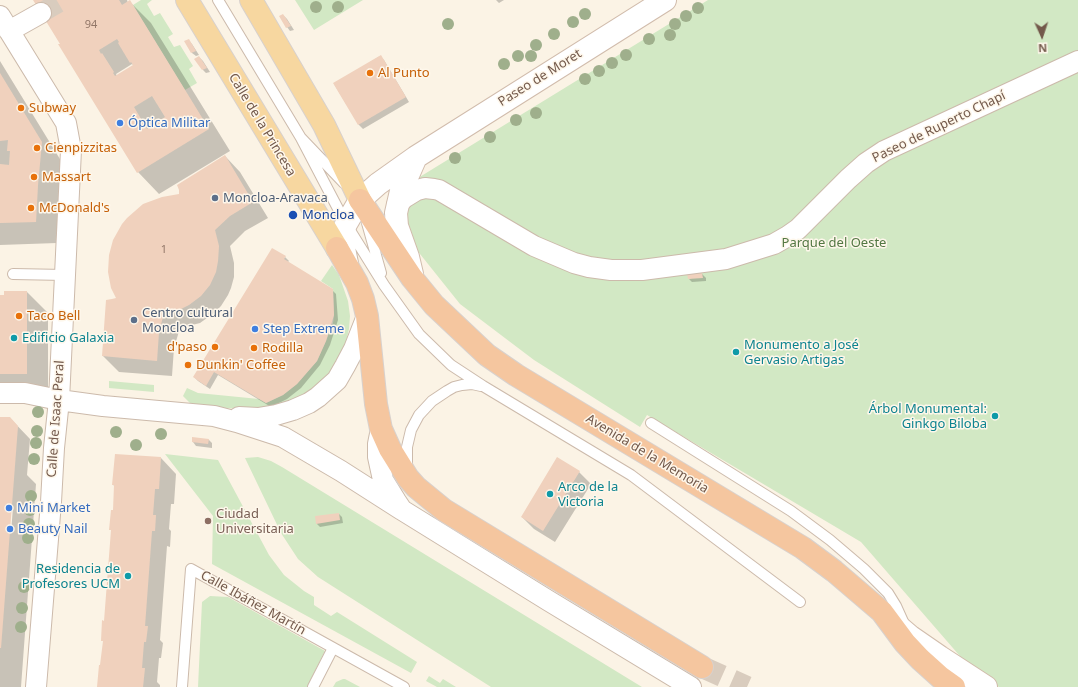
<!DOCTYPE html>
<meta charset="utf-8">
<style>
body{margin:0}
#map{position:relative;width:1078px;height:687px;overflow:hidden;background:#fbf3e5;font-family:"Noto Sans",sans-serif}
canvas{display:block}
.north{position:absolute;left:1022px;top:16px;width:40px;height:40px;-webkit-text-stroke:3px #fef7eb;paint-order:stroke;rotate:177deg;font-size:11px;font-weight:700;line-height:16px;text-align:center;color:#73594b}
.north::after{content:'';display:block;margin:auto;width:14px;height:18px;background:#73594b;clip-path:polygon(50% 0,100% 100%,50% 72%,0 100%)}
</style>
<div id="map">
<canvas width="1078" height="687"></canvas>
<div class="north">N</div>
</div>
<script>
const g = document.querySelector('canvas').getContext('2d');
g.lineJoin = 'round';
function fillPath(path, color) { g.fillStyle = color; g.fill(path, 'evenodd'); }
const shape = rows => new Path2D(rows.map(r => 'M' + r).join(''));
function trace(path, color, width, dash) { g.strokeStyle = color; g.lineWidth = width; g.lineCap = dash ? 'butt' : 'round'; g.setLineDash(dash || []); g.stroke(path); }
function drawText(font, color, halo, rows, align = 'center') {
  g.font = font + ' "Noto Sans",sans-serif'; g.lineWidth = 3; g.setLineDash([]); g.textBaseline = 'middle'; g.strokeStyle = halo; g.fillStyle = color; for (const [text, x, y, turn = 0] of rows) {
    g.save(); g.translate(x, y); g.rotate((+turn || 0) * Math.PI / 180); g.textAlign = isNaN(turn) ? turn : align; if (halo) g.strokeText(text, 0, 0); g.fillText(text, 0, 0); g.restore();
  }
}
const green = shape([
 [141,0,152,0,147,4,154,16,160,13,173,34,168,37,174,47,180,45,193,66,189,69,197,83,185,90,133,5],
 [295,0,363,0,314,30],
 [708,0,1078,0,1078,687,999,687,972,670,861,542,647,415,640,427,534,360,460,304,408,239,404,224,418,178],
 [332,265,339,275,348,301,350,316,349,329,345,346,336,366,323,381,298,399,265,409,239,409,192,405,183,396,187,388,198,393,259,399,266,403,283,395,297,384,317,361,326,341,333,323,334,315,333,289,321,281],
 [109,381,154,385,154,392,109,388],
 [165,454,218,460,269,555,284,575,304,591,314,597,314,605,331,616,337,612,417,662,411,673,212,564,213,516],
 [258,457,271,461,282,467,642,687,491,687,318,577,298,559,281,533,245,458],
 [210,596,228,597,325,651,307,687,198,687,202,602],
 [429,676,440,683,443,679,456,687,437,687,426,681],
 [343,679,345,679,360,687,333,687,336,682]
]);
const shadow = shape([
 [34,0,127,0,128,3,130,2,151,23,230,151,159,194,138,172],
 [132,64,134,66,117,76,116,74],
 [496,0,504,0,499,3],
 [283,15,287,19,294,30,290,31,287,27],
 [188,40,192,44,199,55,196,56,192,53],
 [380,56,384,60,409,102,363,129,359,125,334,84],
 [199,57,203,61,210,72,206,73,203,70],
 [0,61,63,164,57,243,0,245],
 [225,156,240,172,268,218,245,231,230,246,234,263,234,277,231,288,228,295,221,306,214,313,200,323,180,328,174,348,172,376,119,372,103,356,117,298,180,195],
 [285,257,289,261,288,262,332,290,336,294,338,320,330,345,320,365,301,388,287,399,271,407,218,375,210,389,198,381,194,377],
 [702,274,706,278,706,281,692,282,689,279],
 [27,292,48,313,48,395,0,395,0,296],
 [0,418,10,418,30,439,27,475,36,484,21,687,0,687],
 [11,507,13,507,11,533,9,533],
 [209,440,212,443,212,448,196,446,193,442],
 [161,458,176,474,174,504,171,504,169,529,171,531,170,547,167,546,160,640,163,643,161,658,159,658,157,682,160,685,160,687,98,687,104,642,102,640,105,622,114,510,115,486,113,485],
 [579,472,591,484,555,542,534,529,522,517],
 [339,514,342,517,343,523,320,527,316,523]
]);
const building = shape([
 [33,0,119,0,122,5,130,0,209,129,137,173,58,44,60,44],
 [117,39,119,42,118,43,130,63,131,62,133,65,115,76,113,73,114,72,102,53,101,54,99,50],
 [152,96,165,117,147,129,134,107],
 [283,14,291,26,286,28,279,16],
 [189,39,196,51,191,53,184,41],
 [381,55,406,97,358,125,333,83],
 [199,56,207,68,202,70,194,59],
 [0,73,42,142,38,185,36,222,0,223,0,164,9,165,10,151,7,151,8,140,0,141],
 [225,155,253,202,230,216,215,230,219,246,218,261,216,272,210,285,201,296,189,305,179,310,164,313,159,332,157,361,102,356,106,300,112,299,116,298,111,288,108,272,109,255,113,240,122,224,127,218,143,204,162,197,179,194,179,190,177,185],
 [272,248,286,256,284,259,333,289,334,315,326,341,317,361,297,384,283,395,266,403,214,372,206,386,193,377],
 [702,273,703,278,688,279,687,274],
 [4,291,27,291,27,374,0,374,0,295,4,295],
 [0,417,10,417,18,426,1,648,0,648],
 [192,437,209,439,208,444,192,442],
 [115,454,161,457,159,489,155,489,153,515,156,515,155,531,152,531,145,626,148,626,146,642,144,642,142,668,145,668,143,687,97,687,99,665,100,665,103,641,101,641,102,620,104,621,111,530,109,530,111,510,113,510,114,485,112,485],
 [557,457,580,471,543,531,521,517],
 [339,513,340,520,316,524,315,516]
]);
const minorTunnel = shape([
 [41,13,63,0]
]);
const trunkTunnel = shape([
 [702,667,747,687]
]);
const service = shape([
 [218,0,301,138,344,183],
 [301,138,346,224,384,285,419,334,451,365,483,386,631,475,800,602],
 [367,223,381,273],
 [347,232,353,263],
 [13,274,65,275],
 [651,423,791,511,830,540,864,569,888,593,896,606,905,626],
 [407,468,407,447,411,430,419,415,432,401,447,391,454,387,462,385,472,384,481,386],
 [182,687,191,569,404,687],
 [313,687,333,648]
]);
const minor = shape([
 [0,16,66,123,71,150,59,400,54,448,51,502,36,687],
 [9,31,41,13],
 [397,205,404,198,417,190,425,188,434,189,439,190,534,246,574,263,589,267,611,270,642,270,726,259,774,244,788,236,798,229,848,179,866,163,884,151,1078,61],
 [0,393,25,393,59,400,103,406,214,416,237,422,283,437,341,471,402,510],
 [239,417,258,418,276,415,293,410,309,403,318,397,337,380,345,366,354,349,367,316],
 [381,429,378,444,378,457,383,480,396,501,402,510,549,601,691,687]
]);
const secondary = shape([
 [337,248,346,224,360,200,378,184,416,157,665,0],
 [412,274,408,257,397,226,396,213,401,191,416,157],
 [897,625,911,637,940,657,986,687]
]);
const primary = shape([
 [187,0,337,248],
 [251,0,324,125,360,200]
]);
const trunk = shape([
 [360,200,412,278,434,305,487,355,516,375,803,548,834,571,882,612,905,643,920,659,940,677,954,687],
 [337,248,357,283,363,299,367,316,376,404,381,429,390,449,408,478,416,487,444,510,702,667]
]);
const trees = [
 [316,7],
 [338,7],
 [698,8],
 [585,14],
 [686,16],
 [573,22],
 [448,24],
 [675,24],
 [554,34],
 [670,35],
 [649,39],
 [536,45],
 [626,55],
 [518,56],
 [531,56],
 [612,63],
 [504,64],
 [599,71],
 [585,79],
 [536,113],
 [516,120],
 [490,137],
 [455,158],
 [38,412],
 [37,431],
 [116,432],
 [161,434],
 [36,443],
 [136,445],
 [34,459],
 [31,496],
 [30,510],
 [29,524],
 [28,538],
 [24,587],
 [22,608],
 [21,627]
];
const markers = [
 [370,73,4,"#e8710a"],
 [21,108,4,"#e8710a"],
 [120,123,4,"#3f7fe0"],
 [37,148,4,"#e8710a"],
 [34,177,4,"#e8710a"],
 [215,198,4,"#5c6f8a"],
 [31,208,4,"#e8710a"],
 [293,215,5,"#1a4fb4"],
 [19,316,4,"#e8710a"],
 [134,320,4,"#5c6f8a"],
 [255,329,4,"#3f7fe0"],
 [14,338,4,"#0f9aa8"],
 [215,347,4,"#e8710a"],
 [254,348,4,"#e8710a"],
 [736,352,4,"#0f9aa8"],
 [188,365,4,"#e8710a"],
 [995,416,4,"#0f9aa8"],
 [550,494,4,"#0f9aa8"],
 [9,508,4,"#3f7fe0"],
 [208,521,4,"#8d6e63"],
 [10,529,4,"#3f7fe0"],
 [128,576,4,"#0f9aa8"]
];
const numberNames = [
 ["94",91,25],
 ["1",164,250]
];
const foodNames = [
 ["Al Punto",378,73],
 ["Subway",29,108],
 ["Cienpizzitas",45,148],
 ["Massart",42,177],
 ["McDonald's",39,208],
 ["Taco Bell",27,316],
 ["d'paso",207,347,"right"],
 ["Rodilla",262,348],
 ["Dunkin' Coffee",196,365]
];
const streetNames = [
 ["Paseo de Moret",540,78,-32],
 ["Calle de la Princesa",262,125,59],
 ["Paseo de Ruperto Chapí",939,127,-26],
 ["Calle de Isaac Peral",56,419,-86],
 ["Avenida de la Memoria",647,454,31],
 ["Calle Ibáñez Martín",253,603,29]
];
const shopNames = [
 ["Óptica Militar",128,123],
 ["Step Extreme",263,329],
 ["Mini Market",17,508],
 ["Beauty Nail",18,529]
];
const serviceNames = [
 ["Moncloa-Aravaca",223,198],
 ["Centro cultural",142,313],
 ["Moncloa",142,328]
];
const transitNames = [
 ["Moncloa",302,215]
];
const parkNames = [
 ["Parque del Oeste",834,243]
];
const cultureNames = [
 ["Edificio Galaxia",22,338],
 ["Monumento a José",744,345],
 ["Gervasio Artigas",744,360],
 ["Árbol Monumental:",987,409,"right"],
 ["Ginkgo Biloba",987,424,"right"],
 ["Arco de la",558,487],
 ["Victoria",558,502],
 ["Residencia de",120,569,"right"],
 ["Profesores UCM",120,584,"right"]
];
const educationNames = [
 ["Ciudad",216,514],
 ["Universitaria",216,529]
];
fillPath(green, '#d2e8c4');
fillPath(shadow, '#0003');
fillPath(building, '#f0d1bd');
trace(minorTunnel, '#d9ccbe', 20, [20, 10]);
trace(trunkTunnel, '#d9ccbe', 22, [22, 11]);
trace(service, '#ccbaab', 12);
trace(minor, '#ccbaab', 22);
trace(secondary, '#d1bcac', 24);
trace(primary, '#d8d1cd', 24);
trace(trunk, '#d8d1cd', 24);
trace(service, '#fff', 10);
trace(minor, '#fff', 20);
trace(secondary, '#fff', 22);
trace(primary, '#f7d7a0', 22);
trace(trunk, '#f5c69f', 22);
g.fillStyle = '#9faf8c';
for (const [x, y] of trees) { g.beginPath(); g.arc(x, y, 6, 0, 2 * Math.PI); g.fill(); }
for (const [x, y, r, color] of markers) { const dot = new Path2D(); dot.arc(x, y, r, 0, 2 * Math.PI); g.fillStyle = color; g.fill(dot); trace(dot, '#fef7eb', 1.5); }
drawText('11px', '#927768', null, numberNames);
drawText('13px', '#c56008', '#fef7eb', foodNames, 'left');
drawText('13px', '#73594b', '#fef7eb', streetNames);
drawText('13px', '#366cbe', '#fef7eb', shopNames, 'left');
drawText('13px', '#4e5e75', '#fef7eb', serviceNames, 'left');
drawText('13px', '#164399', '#fef7eb', transitNames, 'left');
drawText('13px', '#537843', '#fef7eb', parkNames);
drawText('13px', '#0d838f', '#fef7eb', cultureNames, 'left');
drawText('13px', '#785e54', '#fef7eb', educationNames, 'left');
</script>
